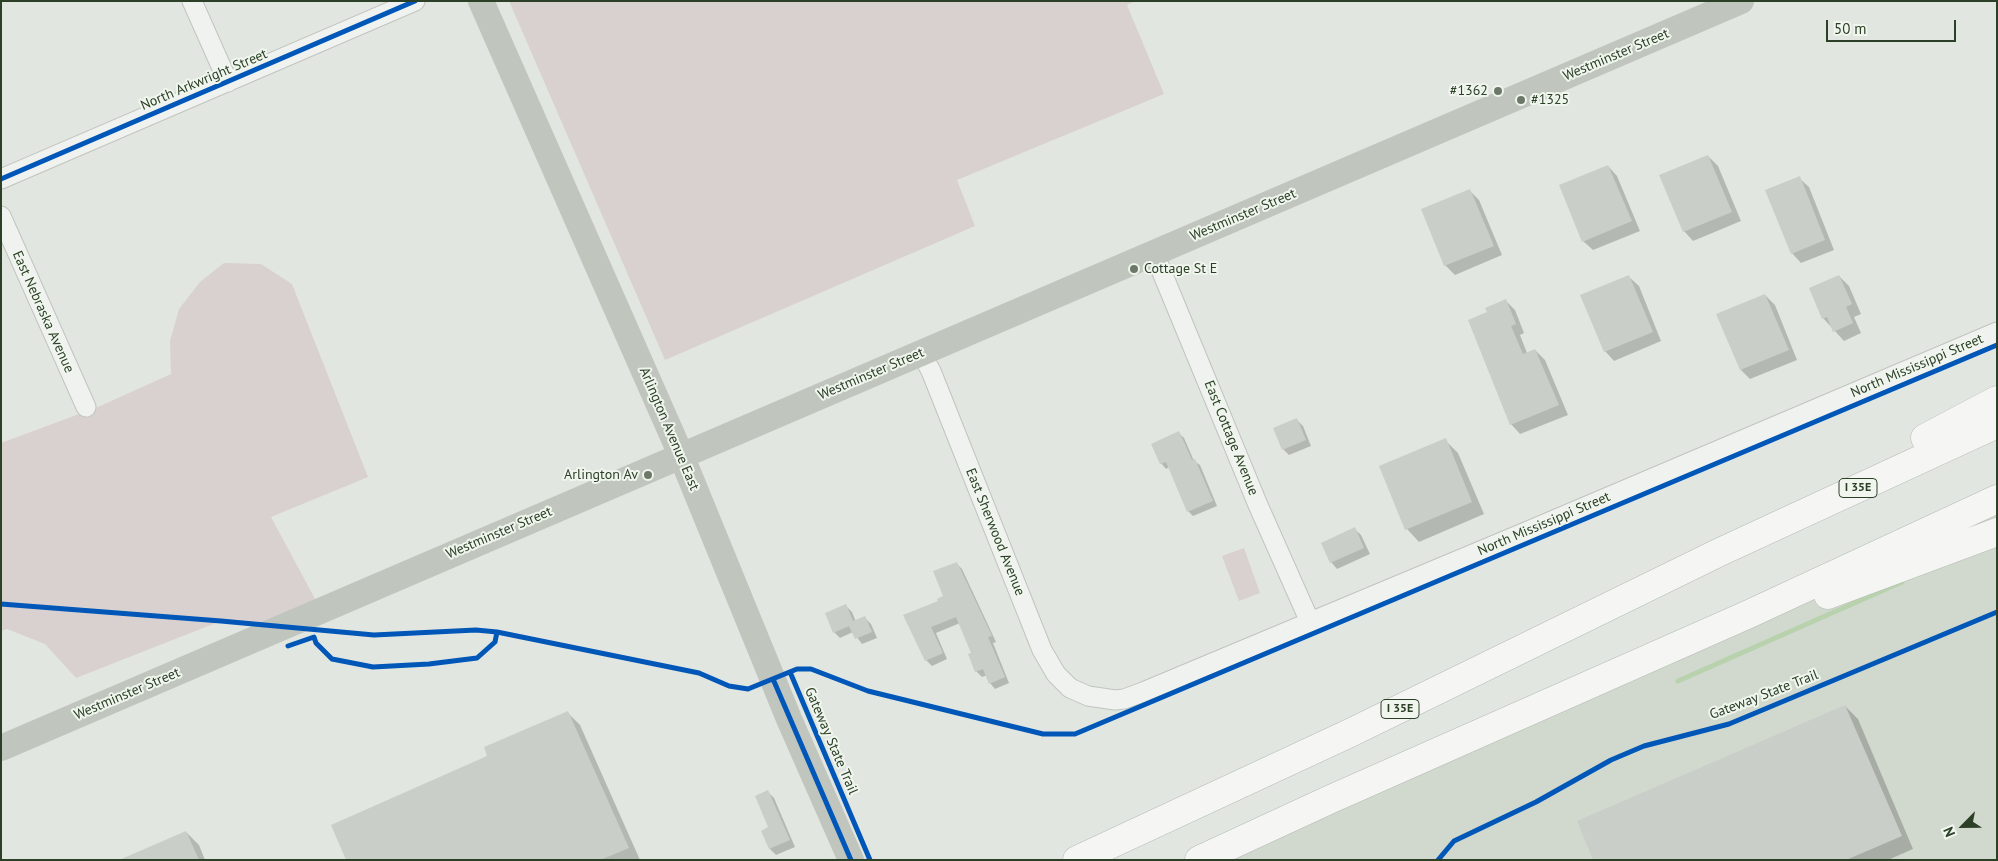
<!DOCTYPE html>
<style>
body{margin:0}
#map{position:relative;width:1998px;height:861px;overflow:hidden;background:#e2e6e0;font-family:"PT Sans",sans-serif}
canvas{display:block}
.frame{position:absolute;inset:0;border:2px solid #2c3f27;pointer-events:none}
.north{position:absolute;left:1938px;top:801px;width:50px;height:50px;-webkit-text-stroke:4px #f0f6ee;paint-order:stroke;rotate:247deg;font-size:14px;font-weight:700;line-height:20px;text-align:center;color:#2c3f27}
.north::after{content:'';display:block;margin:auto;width:18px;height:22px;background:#2c3f27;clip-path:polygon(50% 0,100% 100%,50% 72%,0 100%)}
.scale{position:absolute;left:1826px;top:20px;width:130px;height:22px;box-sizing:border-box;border:2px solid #2c3f27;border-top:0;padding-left:6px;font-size:15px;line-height:18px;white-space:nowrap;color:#2c3f27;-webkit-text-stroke:4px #f0f6ee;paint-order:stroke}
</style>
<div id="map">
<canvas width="1998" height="861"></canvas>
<div class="frame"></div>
<div class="north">N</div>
<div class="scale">50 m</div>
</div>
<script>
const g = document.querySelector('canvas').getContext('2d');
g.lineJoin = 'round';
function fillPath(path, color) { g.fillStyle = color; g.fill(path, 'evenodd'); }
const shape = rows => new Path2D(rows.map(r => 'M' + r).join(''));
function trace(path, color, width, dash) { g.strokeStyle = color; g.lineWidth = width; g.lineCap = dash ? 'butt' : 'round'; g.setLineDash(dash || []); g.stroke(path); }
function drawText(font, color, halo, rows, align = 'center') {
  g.font = font + ' "PT Sans",sans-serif'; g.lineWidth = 4; g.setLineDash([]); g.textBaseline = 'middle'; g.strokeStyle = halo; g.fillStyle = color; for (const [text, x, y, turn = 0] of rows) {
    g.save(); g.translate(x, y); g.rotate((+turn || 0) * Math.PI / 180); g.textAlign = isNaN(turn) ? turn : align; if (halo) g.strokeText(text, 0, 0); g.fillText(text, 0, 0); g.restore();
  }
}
const built = shape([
 [1997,507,1997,860,1217,860]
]);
const green = shape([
 [509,1,1135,1,1127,5,1164,94,957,180,975,226,665,360],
 [224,263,261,264,292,284,368,477,271,517,321,610,291,623,221,621,76,678,45,644,7,629,1,631,1,443,98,407,171,374,170,341,179,309,200,282],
 [1244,548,1260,593,1239,601,1222,556]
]);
const shadow = shape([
 [1708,156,1718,166,1741,221,1693,241,1684,231],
 [1608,166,1617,176,1640,231,1593,250,1583,241],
 [1799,178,1809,187,1834,250,1801,263,1792,253],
 [1470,191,1479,200,1502,255,1455,275,1445,265],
 [1839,276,1849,286,1861,314,1854,317,1861,333,1844,341,1823,318],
 [1629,277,1639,286,1661,341,1614,361,1605,351],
 [1765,295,1775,305,1797,360,1750,379,1741,370],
 [1506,301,1515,310,1524,333,1520,335,1527,353,1535,350,1545,360,1568,415,1520,434,1511,424],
 [1296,419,1303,426,1311,446,1289,455,1283,449],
 [1179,433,1184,438,1194,461,1200,465,1217,506,1193,516,1188,511,1169,467,1166,469,1161,463],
 [1445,440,1458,453,1484,514,1419,542,1407,529],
 [1355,529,1361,535,1370,554,1337,569,1331,562],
 [956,563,962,569,996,642,993,643,1009,683,995,689,990,683,987,675,982,677,976,671,973,653,960,623,936,633,947,659,932,666,926,660,905,616,939,602,945,597],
 [846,606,852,612,856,622,865,618,871,624,877,638,862,644,853,632,840,638,834,632],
 [1845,706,1858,719,1913,849,1888,860,1595,860],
 [567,712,580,725,640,860,348,860,489,757],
 [768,792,774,798,795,847,776,855,770,849,762,831,770,828],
 [186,832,199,845,205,860,122,860]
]);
const stream = shape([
 [1678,681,1902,582]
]);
const building = shape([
 [1708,155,1732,212,1683,232,1659,175],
 [1608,165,1632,221,1582,242,1559,185],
 [1800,176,1825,240,1791,254,1765,190],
 [1470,189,1494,246,1444,266,1421,209],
 [1629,275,1653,332,1604,352,1580,295],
 [1839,275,1852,304,1846,307,1853,323,1833,332,1827,317,1822,319,1809,288],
 [1765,294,1789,350,1740,370,1716,314],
 [1506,299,1516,324,1511,326,1523,354,1535,349,1559,405,1510,425,1468,320,1487,312,1485,308],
 [1297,418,1306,440,1282,450,1273,428],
 [1179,431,1192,460,1195,459,1213,501,1187,512,1166,462,1160,464,1151,444],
 [1446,438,1472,502,1405,530,1379,466],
 [1355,527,1364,548,1330,563,1321,543],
 [957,562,992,636,988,637,1005,677,989,684,983,669,975,672,968,654,971,653,956,617,931,627,943,653,925,661,903,615,938,601,937,599,943,596,933,571],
 [846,604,853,621,865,616,872,632,855,639,849,626,833,633,825,613],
 [1845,705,1902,836,1846,860,1593,860,1577,821],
 [568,711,629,848,600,860,346,860,331,825,487,756,484,747],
 [768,790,790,840,769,849,761,831,768,827,755,796],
 [186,831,199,860,119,860]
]);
const street = shape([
 [192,1,228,82],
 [1,179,415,1],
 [1,216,86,407],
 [1154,253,1258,505,1310,622],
 [921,353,931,371,1042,650,1056,674,1070,688,1088,696,1115,700,1124,699,1143,692,1521,534,1997,332]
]);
const secondary = shape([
 [481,1,681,455,789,719,851,860],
 [1,748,1741,1]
]);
const highway = shape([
 [1925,438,1997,400],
 [1828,595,1997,532],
 [1077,860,1350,733,1720,552,1997,424],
 [1199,860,1331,799,1749,614,1997,499]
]);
const cycleway = shape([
 [1,179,415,1],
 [1,604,221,621,374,635,476,630,497,632,699,673,729,686,748,689,797,669,811,669,868,691,1043,734,1075,734,1997,345],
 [288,646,314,637,316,643,332,659,373,667,429,664,477,658,495,642,497,632],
 [790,672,870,860],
 [773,679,851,860],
 [1438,860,1454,841,1536,802,1611,760,1644,746,1729,724,1997,612]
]);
const markers = [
 [1498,91,5,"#6c7968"],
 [1521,100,5,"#6c7968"],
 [1134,269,5,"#6c7968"],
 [648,475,5,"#6c7968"]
];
const shields = [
 [1858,488,38],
 [1400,709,38]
];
const shieldNames = [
 ["I 35E",1858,488],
 ["I 35E",1400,709]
];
const streetNames = [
 ["Westminster Street",1616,55,-23],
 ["North Arkwright Street",204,80,-23],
 ["Westminster Street",1243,215,-23],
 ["East Nebraska Avenue",43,312,66],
 ["North Mississippi Street",1917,366,-23],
 ["Westminster Street",871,374,-23],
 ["Arlington Avenue East",669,429,67],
 ["East Cottage Avenue",1231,438,68],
 ["North Mississippi Street",1544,524,-23],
 ["East Sherwood Avenue",995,532,68],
 ["Westminster Street",499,533,-23],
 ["Westminster Street",127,694,-23],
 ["Gateway State Trail",1764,695,-21],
 ["Gateway State Trail",831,741,67]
];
const poiNames = [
 ["#1362",1488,91],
 ["#1325",1531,100,"left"],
 ["Cottage St E",1144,269,"left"],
 ["Arlington Av",638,475]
];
fillPath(built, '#d1d9ce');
fillPath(green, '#d9d1cf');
fillPath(shadow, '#0003');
trace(stream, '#b9d2ae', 5);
fillPath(building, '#cacec8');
trace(street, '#c0c4be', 21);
trace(highway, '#b5bbb3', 29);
trace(street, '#f0f2f0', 19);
trace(secondary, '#c0c5be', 26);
trace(highway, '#f5f6f4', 28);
trace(cycleway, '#0057b8', 5);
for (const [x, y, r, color] of markers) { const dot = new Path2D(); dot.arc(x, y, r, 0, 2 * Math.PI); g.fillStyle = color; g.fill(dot); trace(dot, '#f0f6ee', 2); }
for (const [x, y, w] of shields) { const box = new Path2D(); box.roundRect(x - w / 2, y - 9.5, w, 19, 4); g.fillStyle = '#f0f6ee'; g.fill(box); trace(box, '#2c3f27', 1); }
drawText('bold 12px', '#2c3f27', null, shieldNames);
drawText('14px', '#2c3f27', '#f0f6ee', streetNames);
drawText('14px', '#2c3f27', '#f0f6ee', poiNames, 'right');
</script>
